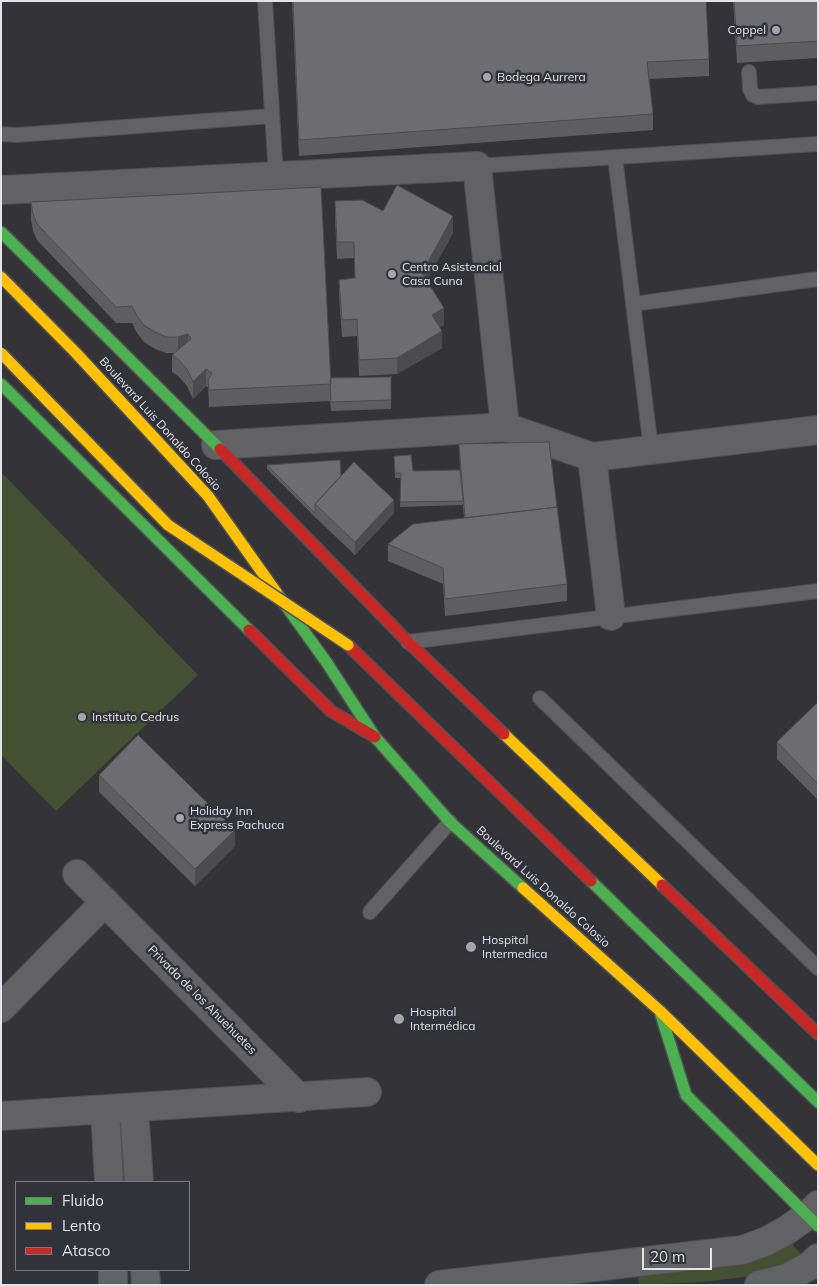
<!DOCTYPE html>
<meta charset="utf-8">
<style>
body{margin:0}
#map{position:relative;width:819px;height:1286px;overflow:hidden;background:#333338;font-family:Mulish,sans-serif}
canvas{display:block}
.frame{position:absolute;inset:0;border:2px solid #e2e3e8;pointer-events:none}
.legend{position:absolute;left:15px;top:1181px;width:175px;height:90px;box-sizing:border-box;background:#31323a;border:1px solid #787980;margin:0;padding:6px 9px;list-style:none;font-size:15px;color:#e2e3e8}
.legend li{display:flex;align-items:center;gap:10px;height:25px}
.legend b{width:25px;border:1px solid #787980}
.scale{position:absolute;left:642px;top:1248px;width:70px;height:22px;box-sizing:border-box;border:2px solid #e2e3e8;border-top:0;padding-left:6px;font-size:15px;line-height:18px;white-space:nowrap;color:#e2e3e8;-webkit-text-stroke:4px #31323a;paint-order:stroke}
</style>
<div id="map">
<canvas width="819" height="1286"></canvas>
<div class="frame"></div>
<ul class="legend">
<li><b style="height:6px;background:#4caf50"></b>Fluido</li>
<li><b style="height:6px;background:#ffc107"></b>Lento</li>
<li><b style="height:6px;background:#c62828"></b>Atasco</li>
</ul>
<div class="scale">20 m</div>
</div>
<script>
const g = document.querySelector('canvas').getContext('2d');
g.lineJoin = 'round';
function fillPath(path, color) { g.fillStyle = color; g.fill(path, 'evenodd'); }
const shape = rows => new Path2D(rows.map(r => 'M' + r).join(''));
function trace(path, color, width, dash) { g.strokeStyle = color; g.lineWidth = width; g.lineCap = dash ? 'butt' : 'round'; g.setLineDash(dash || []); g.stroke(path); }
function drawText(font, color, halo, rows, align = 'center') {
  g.font = font + ' Mulish,sans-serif'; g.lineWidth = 5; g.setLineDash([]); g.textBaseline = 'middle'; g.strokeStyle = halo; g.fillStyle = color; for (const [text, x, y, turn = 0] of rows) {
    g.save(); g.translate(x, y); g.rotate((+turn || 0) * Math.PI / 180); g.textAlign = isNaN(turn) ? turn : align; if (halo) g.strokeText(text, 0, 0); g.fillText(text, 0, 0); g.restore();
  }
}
const green = shape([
 [1,472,198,675,56,811,1,755],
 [791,1243,802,1255,783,1266,751,1276,703,1282,639,1285,638,1275]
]);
const lane = shape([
 [265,1,276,176],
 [749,72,750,89,753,95,758,97,818,93],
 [1,134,17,135,272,116],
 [615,157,651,449],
 [477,166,818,144],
 [633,304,818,279],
 [408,642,818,591],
 [540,698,818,968],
 [370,912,450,822]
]);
const street = shape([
 [1,190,477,166,505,427],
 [216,445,505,427,592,457,818,430],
 [592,457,611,616],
 [77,874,299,1098],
 [1,1008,105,902],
 [134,1108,139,1182],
 [105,1110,109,1182],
 [1,1116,367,1092],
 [113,1270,113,1285],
 [145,1270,146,1285],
 [439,1285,742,1250,767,1241,787,1230,808,1215,818,1205],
 [759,1285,787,1278,811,1265,818,1258]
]);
const fast = shape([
 [1,232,220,449],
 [1,384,249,630],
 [276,592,327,663,375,737,450,822,523,888],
 [591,881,818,1102],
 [661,1015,686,1095,818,1226]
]);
const slow = shape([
 [1,277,76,353,208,496,276,592],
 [504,734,662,885],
 [523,888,660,1011,818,1165]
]);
const jam = shape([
 [220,449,408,642,504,734],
 [249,630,331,711,375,737],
 [348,645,591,881],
 [662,885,818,1034]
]);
const slowBridge = shape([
 [1,353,168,525,348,645]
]);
const wall = shape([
 [292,1,706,1,709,59,709,76,649,79,653,114,653,130,299,156],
 [733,1,818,1,818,58,737,63],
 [335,201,383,211,453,233,427,280,444,325,439,327,442,348,397,374,359,376,357,336,342,337,339,296,339,280,355,278,354,258,337,259,335,218],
 [31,202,330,378,391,377,391,409,331,411,330,401,209,407,208,387,206,386,193,399,187,386,178,376,172,372,172,355,174,353,166,353,155,349,144,342,137,333,132,323,116,323,37,240,33,231,31,219],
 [459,444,557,507,567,584,567,601,445,616,443,584,388,561,388,544,464,518,463,505,400,507,401,478,395,478,394,456,413,471,460,470],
 [267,465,341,476,394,513,355,555,315,517,267,469],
 [818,702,818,800,777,759,777,742],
 [99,775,235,846,195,886,99,792]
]);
const shadedWall = shape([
 [453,216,453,233,422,289,422,273],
 [444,308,444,325,432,331,432,315],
 [442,331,442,348,397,374,397,358],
 [188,334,188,350,178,353,178,337],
 [206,369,206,386,193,399,193,382],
 [394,500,394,513,355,555,355,542],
 [235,830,235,846,195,886,195,869]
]);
const building = shape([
 [293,1,706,1,709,59,647,62,653,114,299,140,293,1],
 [734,1,818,1,818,41,737,46,734,1],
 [397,185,453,216,422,273,444,308,432,315,442,331,397,358,359,360,357,319,342,320,339,280,355,278,354,242,337,242,335,201,362,200,383,211,397,185],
 [321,187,331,384,209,390,208,380,212,373,206,369,193,382,187,369,178,359,172,355,191,339,188,334,178,337,166,337,155,332,144,325,137,316,132,306,116,307,37,224,33,214,31,202,321,187],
 [391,377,391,400,331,402,330,378,391,377],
 [549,442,557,507,465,518,459,444,549,442],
 [411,455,413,471,460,470,463,501,400,502,401,473,395,473,394,456,411,455],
 [340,460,341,476,315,504,315,513,267,465,340,460],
 [354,462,394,500,355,542,315,504,354,462],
 [557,507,567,584,445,599,443,568,388,544,413,524,557,507],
 [818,702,818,784,777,742,818,702],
 [138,735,235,830,195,869,99,775,138,735]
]);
const markers = [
 [776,30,5,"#a5a5aa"],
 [487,77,5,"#a5a5aa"],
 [392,274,5,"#a5a5aa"],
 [82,717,5,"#a5a5aa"],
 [180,818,5,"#a5a5aa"],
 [471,947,6,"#a5a5aa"],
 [399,1019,6,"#a5a5aa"]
];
const poiNames = [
 ["Coppel",766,30,"right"],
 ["Bodega Aurrera",497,77],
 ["Centro Asistencial",402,267],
 ["Casa Cuna",402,281],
 ["Instituto Cedrus",92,717],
 ["Holiday Inn",190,811],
 ["Express Pachuca",190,825],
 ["Hospital",482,940],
 ["Intermedica",482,954],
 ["Hospital",410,1012],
 ["Intermédica",410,1026]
];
const streetNames = [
 ["Boulevard Luis Donaldo Colosio",160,424,48],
 ["Boulevard Luis Donaldo Colosio",543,887,42],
 ["Privada de los Ahuehuetes",202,1000,45]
];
fillPath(green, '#455033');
trace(lane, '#4f5054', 16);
trace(street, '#4f5054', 30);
trace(fast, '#4f5054', 14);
trace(slow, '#4f5054', 14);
trace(jam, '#4f5054', 14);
trace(lane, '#626265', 14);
trace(street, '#626265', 28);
trace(fast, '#4caf50', 11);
trace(slow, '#ffc107', 11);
trace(jam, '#c62828', 11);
trace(slowBridge, '#4f5054', 14, []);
trace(slowBridge, '#ffc107', 11);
fillPath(wall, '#5e5e61');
fillPath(shadedWall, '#4c4c4f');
fillPath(building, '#6d6d71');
trace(building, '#4c4c4f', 1);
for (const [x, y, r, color] of markers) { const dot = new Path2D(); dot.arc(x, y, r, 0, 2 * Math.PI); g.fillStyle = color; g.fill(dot); trace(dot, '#31323a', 2); }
drawText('12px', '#e2e3e8', '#31323a', poiNames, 'left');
drawText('12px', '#e2e3e8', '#31323a', streetNames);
</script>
